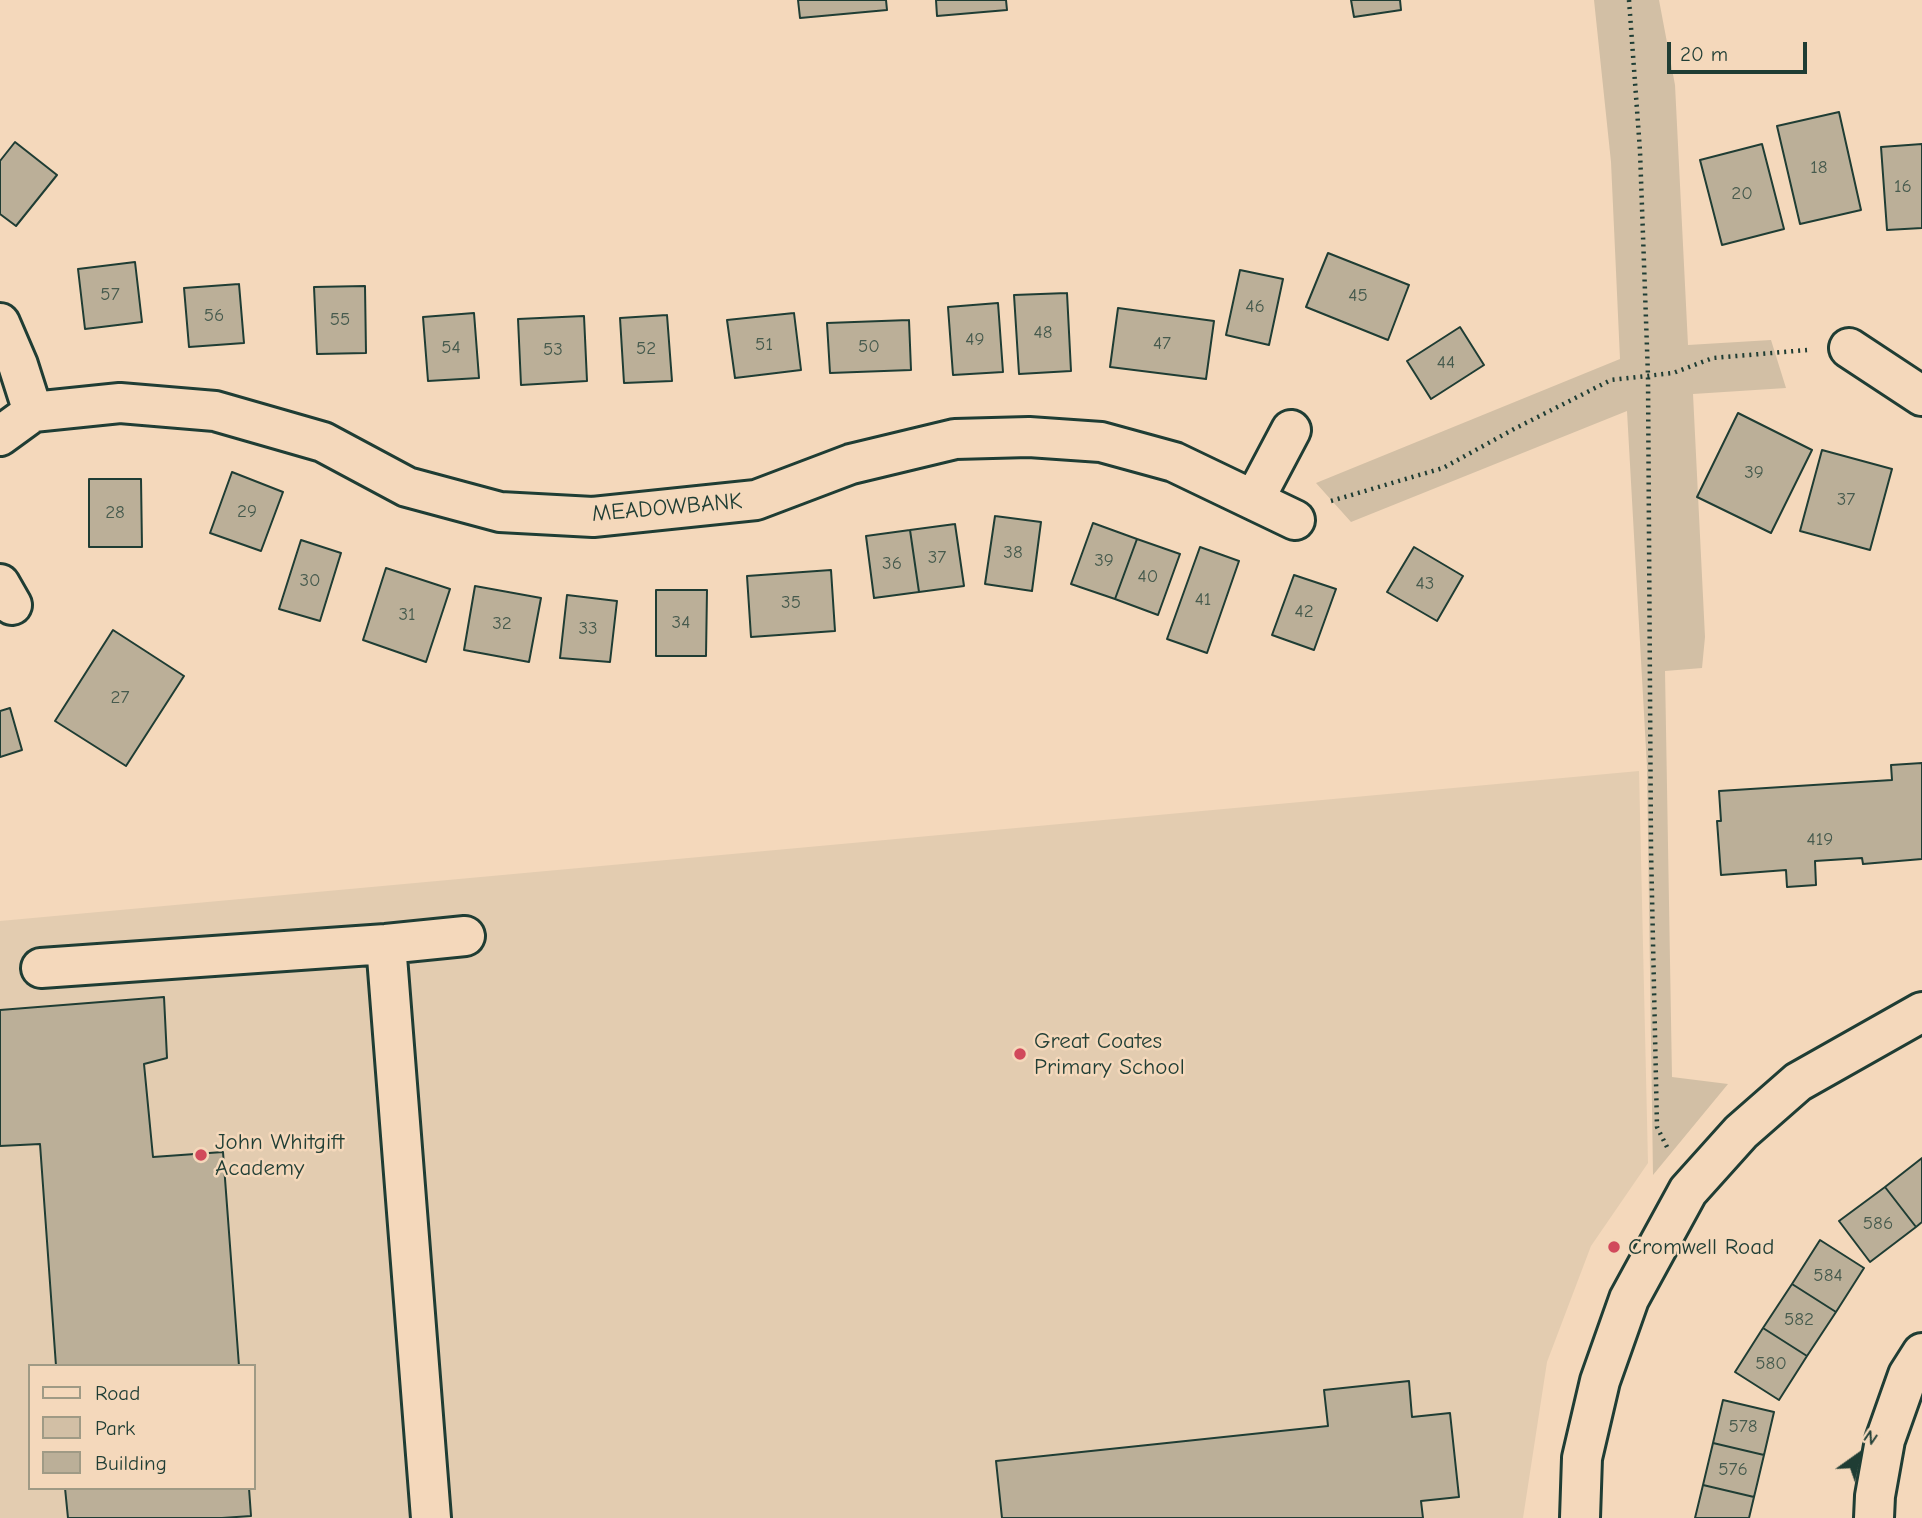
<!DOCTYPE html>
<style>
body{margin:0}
#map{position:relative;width:1922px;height:1518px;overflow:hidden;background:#f4d8bb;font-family:"Comic Neue",sans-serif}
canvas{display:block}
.legend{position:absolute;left:28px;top:1364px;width:228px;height:126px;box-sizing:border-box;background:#f4d8bb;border:2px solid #9f9a85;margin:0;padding:9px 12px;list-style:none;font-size:21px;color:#1f3d34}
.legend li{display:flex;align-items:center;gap:14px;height:35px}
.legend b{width:35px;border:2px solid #9f9a85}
.north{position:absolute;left:1824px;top:1420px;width:70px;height:70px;-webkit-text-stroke:5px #f4d8bb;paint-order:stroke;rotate:34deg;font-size:19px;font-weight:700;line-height:28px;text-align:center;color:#1f3d34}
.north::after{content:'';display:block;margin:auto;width:24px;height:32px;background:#1f3d34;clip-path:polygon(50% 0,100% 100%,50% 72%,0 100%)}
.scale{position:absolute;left:1667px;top:42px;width:140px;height:32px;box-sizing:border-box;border:4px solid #1f3d34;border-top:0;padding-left:9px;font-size:21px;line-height:24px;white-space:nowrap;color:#1f3d34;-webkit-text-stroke:5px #f4d8bb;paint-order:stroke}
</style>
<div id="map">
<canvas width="1922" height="1518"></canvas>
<ul class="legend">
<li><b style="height:9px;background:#f4d8bb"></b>Road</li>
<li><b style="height:19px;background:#d2bfa5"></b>Park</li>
<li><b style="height:19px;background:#bbaf98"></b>Building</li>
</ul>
<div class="north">N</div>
<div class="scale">20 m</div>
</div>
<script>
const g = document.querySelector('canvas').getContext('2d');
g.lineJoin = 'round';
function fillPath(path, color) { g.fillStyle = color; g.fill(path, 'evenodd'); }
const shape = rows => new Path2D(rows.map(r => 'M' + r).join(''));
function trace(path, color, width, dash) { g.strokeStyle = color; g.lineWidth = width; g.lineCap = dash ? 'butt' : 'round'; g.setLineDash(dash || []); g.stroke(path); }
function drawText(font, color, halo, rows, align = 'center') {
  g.font = font + ' "Comic Neue",sans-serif'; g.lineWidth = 5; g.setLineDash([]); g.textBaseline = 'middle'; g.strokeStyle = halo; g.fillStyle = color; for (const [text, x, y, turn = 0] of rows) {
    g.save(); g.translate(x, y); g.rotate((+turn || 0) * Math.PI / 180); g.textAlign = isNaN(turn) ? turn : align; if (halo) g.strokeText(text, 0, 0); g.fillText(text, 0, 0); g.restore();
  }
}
const built = shape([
 [1639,771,1648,1163,1591,1246,1547,1362,1523,1518,0,1518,0,921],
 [30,1366,254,1366,254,1488,30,1488]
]);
const green = shape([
 [1594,0,1659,0,1675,85,1688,345,1771,340,1786,388,1693,394,1705,637,1702,668,1665,671,1672,1077,1728,1084,1653,1175,1647,767,1627,411,1351,522,1316,483,1620,359,1611,162]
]);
const building = shape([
 [798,0,886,0,887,10,800,18,798,0],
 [936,0,1006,0,1007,10,937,16,936,0],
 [1351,0,1400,0,1401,10,1354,17,1351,0],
 [1839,112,1861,210,1800,224,1777,126,1839,112],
 [15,142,57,175,16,226,0,214,0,161,15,142],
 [1762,144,1784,229,1722,245,1700,160,1762,144],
 [1922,144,1922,228,1887,230,1881,147,1922,144],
 [1328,253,1409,285,1388,340,1306,307,1328,253],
 [135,262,142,322,85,329,78,269,135,262],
 [1240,270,1283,279,1269,345,1226,335,1240,270],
 [239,284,244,343,189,347,184,288,239,284],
 [365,286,366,353,317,354,314,287,365,286],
 [1067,293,1071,371,1019,374,1014,295,1067,293],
 [998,303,1003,372,953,375,948,307,998,303],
 [1118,308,1214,321,1206,379,1110,367,1118,308],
 [474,313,479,378,428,381,423,317,474,313],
 [794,313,801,370,735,378,727,320,794,313],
 [667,315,672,381,624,383,620,318,667,315],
 [584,316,587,381,521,385,518,319,584,316],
 [909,320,911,370,830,373,827,323,909,320],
 [1460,327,1484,365,1431,399,1407,361,1460,327],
 [1738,413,1812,450,1771,533,1697,497,1738,413],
 [1822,450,1892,469,1870,550,1800,531,1822,450],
 [232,472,283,492,261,551,210,533,232,472],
 [89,479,141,479,142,547,89,547,89,479],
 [995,516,1041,522,1032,591,985,584,995,516],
 [1093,523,1137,539,1115,599,1071,584,1093,523],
 [955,524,964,586,919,592,910,530,955,524],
 [910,530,919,592,874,598,866,536,910,530],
 [1137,539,1180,554,1158,615,1115,599,1137,539],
 [301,540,341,553,320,621,279,609,301,540],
 [1200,547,1239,561,1207,653,1167,639,1200,547],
 [1414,547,1463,576,1437,621,1387,592,1414,547],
 [386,568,450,589,426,662,363,640,386,568],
 [831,570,835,631,751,637,747,576,831,570],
 [1294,575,1336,589,1314,650,1272,635,1294,575],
 [475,586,541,598,529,662,464,650,475,586],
 [656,590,707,590,706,656,656,656,656,590],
 [567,595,617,601,610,662,560,658,567,595],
 [113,630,184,676,126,766,55,721,113,630],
 [10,708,22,750,0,757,0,711,10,708],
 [1922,763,1922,859,1863,864,1862,858,1815,861,1816,885,1787,887,1786,870,1721,875,1717,821,1721,821,1719,791,1892,780,1891,765,1922,763],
 [164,997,167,1058,144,1064,153,1157,223,1152,239,1366,56,1366,40,1144,0,1146,0,1010,164,997],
 [1922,1158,1922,1222,1916,1227,1885,1187,1922,1158],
 [1885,1187,1916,1227,1870,1262,1839,1221,1885,1187],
 [1820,1240,1864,1268,1836,1312,1792,1284,1820,1240],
 [1792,1284,1836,1312,1807,1356,1763,1328,1792,1284],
 [1763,1328,1807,1356,1779,1400,1735,1372,1763,1328],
 [1409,1381,1412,1417,1450,1413,1459,1497,1421,1501,1423,1518,1002,1518,996,1461,1328,1426,1324,1390,1409,1381],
 [1723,1400,1774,1412,1764,1455,1713,1443,1723,1400],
 [1713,1443,1764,1455,1754,1497,1703,1485,1713,1443],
 [1703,1485,1754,1497,1749,1518,1695,1518,1703,1485],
 [65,1488,249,1488,251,1516,222,1518,68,1518,65,1488]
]);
const path = shape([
 [1629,0,1640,151,1648,376,1651,849,1657,1127,1668,1149],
 [1331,501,1443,468,1514,429,1611,380,1673,373,1713,358,1807,350]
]);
const minor = shape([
 [0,323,18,365,33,412],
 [1849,348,1922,396],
 [0,436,33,412,120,403,215,411,323,442,407,487,500,512,593,517,756,500,851,464,955,439,1029,437,1101,442,1174,462,1295,520],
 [1254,500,1291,430],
 [0,584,12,605],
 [386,944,431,1518],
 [41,968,386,944,465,936],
 [1580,1518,1582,1458,1600,1381,1629,1299,1688,1191,1741,1132,1798,1082,1922,1012],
 [1874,1518,1875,1496,1885,1440,1908,1375,1922,1353]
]);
const markers = [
 [1020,1054,7,"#d1495b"],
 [201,1155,7,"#d1495b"],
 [1614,1247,7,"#d1495b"]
];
const numberNames = [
 ["18",1819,168],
 ["16",1903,187],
 ["20",1742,194],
 ["57",110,295],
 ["45",1358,296],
 ["46",1255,307],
 ["56",214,316],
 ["55",340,320],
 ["48",1043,333],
 ["49",975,340],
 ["47",1162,344],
 ["51",764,345],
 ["50",869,347],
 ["54",451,348],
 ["52",646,349],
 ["53",553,350],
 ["44",1446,363],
 ["39",1754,473],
 ["37",1846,500],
 ["29",247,512],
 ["28",115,513],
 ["38",1013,553],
 ["37",937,558],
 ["39",1104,561],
 ["36",892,564],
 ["40",1148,577],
 ["30",310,581],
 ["43",1425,584],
 ["41",1203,600],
 ["35",791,603],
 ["42",1304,612],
 ["31",407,615],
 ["34",681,623],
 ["32",502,624],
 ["33",588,629],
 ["27",120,698],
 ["419",1820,840],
 ["586",1878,1224],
 ["584",1828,1276],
 ["582",1799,1320],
 ["580",1771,1364],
 ["578",1743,1427],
 ["576",1733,1470]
];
const streetNames = [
 ["MEADOWBANK",667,508,-5]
];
const poiNames = [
 ["Great Coates",1034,1041],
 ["Primary School",1034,1067],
 ["John Whitgift",215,1142],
 ["Academy",215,1168],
 ["Cromwell Road",1628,1247]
];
fillPath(built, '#e3ccb0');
fillPath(green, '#d2bfa5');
fillPath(building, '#bbaf98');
trace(building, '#1f3d34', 2);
trace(minor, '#1f3d34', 44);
trace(path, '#1f3d34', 4.5, [2, 5]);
trace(minor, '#f4d8bb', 38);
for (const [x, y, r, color] of markers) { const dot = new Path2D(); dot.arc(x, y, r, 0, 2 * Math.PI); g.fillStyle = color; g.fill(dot); trace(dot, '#f4d8bb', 2.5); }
drawText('19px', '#465a4d', null, numberNames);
drawText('23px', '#1f3d34', '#f4d8bb', streetNames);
drawText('23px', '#1f3d34', '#f4d8bb', poiNames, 'left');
</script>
